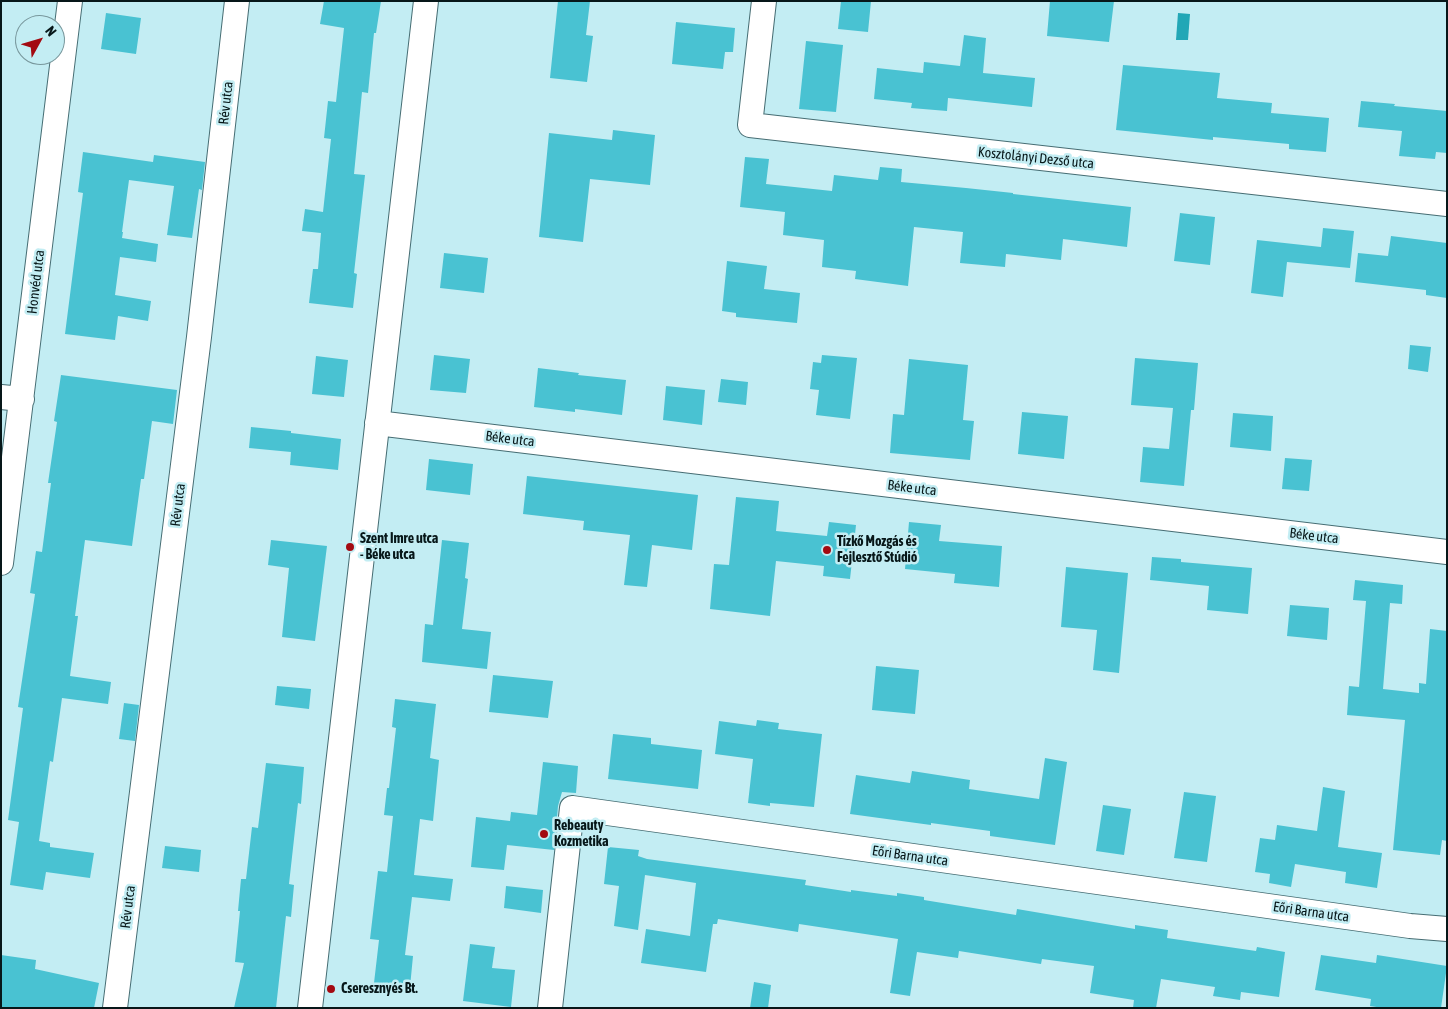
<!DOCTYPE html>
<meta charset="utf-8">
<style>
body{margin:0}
#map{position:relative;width:1448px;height:1009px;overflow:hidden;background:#c3edf3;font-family:"Asap Condensed",sans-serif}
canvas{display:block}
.frame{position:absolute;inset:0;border:2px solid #071719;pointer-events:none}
.north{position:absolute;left:15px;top:15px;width:50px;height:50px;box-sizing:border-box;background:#c3edf3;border:1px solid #78979c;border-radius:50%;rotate:51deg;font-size:14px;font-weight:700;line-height:20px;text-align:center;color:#071719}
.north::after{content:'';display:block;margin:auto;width:18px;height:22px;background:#a30a11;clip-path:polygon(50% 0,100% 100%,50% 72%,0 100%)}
</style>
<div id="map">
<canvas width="1448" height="1009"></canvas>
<div class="frame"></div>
<div class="north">N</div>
</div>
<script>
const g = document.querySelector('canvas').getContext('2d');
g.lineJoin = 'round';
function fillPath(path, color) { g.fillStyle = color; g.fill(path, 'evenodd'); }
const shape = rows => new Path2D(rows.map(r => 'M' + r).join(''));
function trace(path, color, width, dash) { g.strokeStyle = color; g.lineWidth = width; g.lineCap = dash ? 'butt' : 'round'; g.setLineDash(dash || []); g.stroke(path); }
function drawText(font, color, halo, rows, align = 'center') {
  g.font = font + ' "Asap Condensed",sans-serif'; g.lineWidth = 5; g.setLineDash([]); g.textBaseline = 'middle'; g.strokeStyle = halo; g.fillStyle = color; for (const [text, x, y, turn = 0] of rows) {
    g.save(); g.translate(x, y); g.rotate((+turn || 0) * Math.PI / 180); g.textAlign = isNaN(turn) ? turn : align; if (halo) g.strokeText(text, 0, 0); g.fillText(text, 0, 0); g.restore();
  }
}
const water = shape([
 [1178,13,1190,14,1188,40,1176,40]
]);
const building = shape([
 [324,1,381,1,376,33,374,33,368,93,362,92,354,174,365,175,354,273,357,274,353,308,309,303,313,269,318,269,321,233,302,231,305,209,323,212,331,139,324,138,328,101,336,102,344,28,320,24],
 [558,1,590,1,586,35,593,36,587,82,550,78],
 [841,1,871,1,868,32,838,29],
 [1050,1,1114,1,1109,42,1047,36],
 [106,13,141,18,136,54,101,49],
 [676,22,735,28,733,52,725,52,723,69,672,64],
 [964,35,986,38,983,73,1035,78,1032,107,948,98,947,111,911,108,912,103,874,99,877,68,923,73,924,62,960,66],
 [806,41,843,45,836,112,799,109],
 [1123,65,1220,73,1217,98,1272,103,1271,113,1329,118,1326,152,1289,149,1289,144,1213,137,1213,140,1116,130],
 [1361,101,1395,104,1394,106,1447,111,1447,153,1436,152,1435,159,1399,156,1402,131,1358,127],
 [613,130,655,135,650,185,590,179,583,242,539,237,549,133,612,140],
 [83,152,153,162,154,155,205,162,202,190,199,189,192,238,167,235,174,186,129,180,122,232,123,232,122,238,158,244,156,262,120,257,115,295,151,301,148,321,118,316,115,340,65,334,83,193,78,192],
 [745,157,769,159,766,184,832,191,834,175,878,180,880,167,902,169,901,182,966,188,1013,193,1013,194,1131,207,1127,247,1063,239,1061,260,1006,254,1005,267,960,263,963,232,914,227,908,286,855,279,856,271,822,267,824,240,783,235,785,212,740,207],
 [1180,213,1215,217,1210,265,1174,261],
 [1323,228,1354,231,1350,268,1287,262,1283,297,1251,293,1257,240,1321,247],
 [1391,236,1447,243,1447,298,1426,295,1426,290,1355,282,1358,253,1388,256],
 [444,253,488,258,484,293,440,288],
 [727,261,767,266,764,289,800,293,797,323,736,317,736,313,722,311],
 [1410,345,1431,347,1428,372,1408,369],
 [434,355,470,359,466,393,430,390],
 [822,355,857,358,850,419,816,415,819,390,810,389,813,362,821,363],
 [316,356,348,360,344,397,312,394],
 [1135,358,1198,363,1194,410,1191,410,1184,486,1140,482,1143,447,1169,449,1173,408,1131,405],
 [909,359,968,365,963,420,974,421,970,460,890,453,893,414,904,415],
 [538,368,579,373,578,375,626,380,622,415,575,409,575,412,534,407],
 [61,375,177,390,173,424,152,421,144,479,141,479,132,546,85,540,75,616,78,616,70,676,111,682,108,704,62,698,53,762,50,761,39,841,50,843,50,847,94,853,90,878,46,872,43,890,10,885,19,822,8,820,23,708,18,707,35,594,30,593,36,551,42,552,51,483,48,483,57,422,54,421],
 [721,379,748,382,746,405,718,402],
 [666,386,705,390,702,425,663,420],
 [1022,412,1068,416,1064,459,1018,454],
 [1233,413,1273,416,1271,451,1230,447],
 [251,427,291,431,291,433,341,439,338,470,290,465,291,452,249,448],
 [1285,458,1312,460,1309,491,1282,489],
 [429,459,473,464,470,495,426,490],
 [527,476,698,495,692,550,652,545,647,587,624,585,630,535,583,530,584,521,523,514],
 [736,497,779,501,776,531,827,536,829,522,856,525,850,579,823,576,824,566,776,561,770,616,710,609,714,564,729,565],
 [909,522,941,525,939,541,1002,546,999,587,954,583,955,574,905,569],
 [271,540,327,546,315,641,282,637,289,568,268,565],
 [442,540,469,543,465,578,468,579,462,629,491,632,487,669,422,662,425,624,433,625],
 [1152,557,1181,559,1181,562,1252,568,1248,614,1207,610,1209,586,1150,580],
 [1066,567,1128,573,1119,673,1093,670,1097,630,1061,627],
 [1355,580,1403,585,1402,604,1390,603,1383,689,1419,693,1419,683,1426,684,1430,629,1447,631,1447,841,1442,840,1440,855,1393,850,1405,720,1347,715,1349,686,1359,687,1366,601,1353,600],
 [1290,605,1329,608,1327,640,1287,636],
 [876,666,919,670,915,714,872,710],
 [493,675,553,681,548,718,489,712],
 [277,686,311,689,309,709,275,705],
 [395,699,436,704,430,758,439,760,433,821,420,819,414,875,453,879,450,901,412,897,405,955,413,956,410,987,374,983,379,940,370,939,378,871,387,872,393,816,384,815,387,788,389,788,396,728,392,727],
 [124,703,139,705,135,741,119,739],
 [757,720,779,723,778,729,822,734,814,807,770,803,770,806,748,803,753,759,715,754,719,721,756,726],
 [613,734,651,738,651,744,702,750,698,789,608,779],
 [1045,758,1067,762,1055,845,990,836,990,831,931,823,931,825,850,814,856,775,910,783,912,771,970,780,969,789,1039,799],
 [543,762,578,766,576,793,562,792,558,806,554,850,507,845,504,870,471,867,476,817,510,821,511,812,537,815],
 [266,763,304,767,301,804,298,803,289,884,294,885,291,917,286,916,276,1008,234,1008,244,963,235,962,240,911,238,911,241,879,246,879,252,827,258,828],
 [1323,787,1345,791,1338,847,1382,853,1377,888,1345,883,1346,872,1295,864,1291,887,1269,883,1270,874,1255,872,1260,838,1275,840,1277,825,1317,831],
 [1184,792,1216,796,1207,862,1174,858],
 [1103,805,1131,809,1124,855,1096,851],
 [165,846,201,850,199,872,162,868],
 [608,847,639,850,638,856,647,859,806,880,805,885,851,892,851,890,897,896,897,893,924,897,924,900,1016,915,1017,909,1135,929,1135,925,1168,930,1167,938,1256,951,1257,947,1285,952,1279,997,1241,992,1240,1000,1213,996,1215,987,1161,979,1156,1008,1133,1008,1134,1000,1090,993,1094,966,1042,959,1041,964,959,951,958,958,917,952,910,996,890,993,898,939,799,924,798,932,718,919,717,924,713,924,706,972,641,963,646,929,690,936,696,883,645,875,638,930,614,926,619,886,604,884],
 [506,886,543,890,541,913,504,908],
 [470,944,495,947,492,968,515,970,511,1007,463,1001],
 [1,955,36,960,35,969,99,983,94,1008,1,1008],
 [1321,955,1376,963,1377,955,1447,966,1441,1008,1383,1008,1370,1006,1371,999,1315,990],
 [754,982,771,985,768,1008,750,1008]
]);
const minor = shape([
 [764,1,750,125,1447,204],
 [1,397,22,399],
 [377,423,1447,552],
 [1,563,70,1],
 [115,1008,199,337,237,1],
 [310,1008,426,1],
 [550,1008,572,808,1410,926,1447,929]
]);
const markers = [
 [350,547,5,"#a30a11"],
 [827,550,5,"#a30a11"],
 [544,834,5,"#a30a11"],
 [331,989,5,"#a30a11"]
];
const streetNames = [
 ["Rév utca",226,103,-84],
 ["Kosztolányi Dezső utca",1036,158,6],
 ["Honvéd utca",36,282,-83],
 ["Béke utca",510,439,7],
 ["Béke utca",912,488,7],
 ["Rév utca",178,505,-83],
 ["Béke utca",1314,536,7],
 ["Eőri Barna utca",910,856,8],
 ["Rév utca",128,907,-83],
 ["Eőri Barna utca",1311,912,8]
];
const poiNames = [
 ["Szent Imre utca",360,539],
 ["- Béke utca",360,555],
 ["Tízkő Mozgás és",837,542],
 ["Fejlesztő Stúdió",837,558],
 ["Rebeauty",554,826],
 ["Kozmetika",554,842],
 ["Cseresznyés Bt.",341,989]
];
fillPath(water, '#22a7b6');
fillPath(building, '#49c2d2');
trace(minor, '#466d73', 26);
trace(minor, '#fff', 24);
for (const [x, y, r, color] of markers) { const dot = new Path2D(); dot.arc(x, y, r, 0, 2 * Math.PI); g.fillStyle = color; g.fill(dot); trace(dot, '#c3edf3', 2); }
drawText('14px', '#071719', '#c3edf3', streetNames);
drawText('bold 14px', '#071719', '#c3edf3', poiNames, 'left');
</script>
